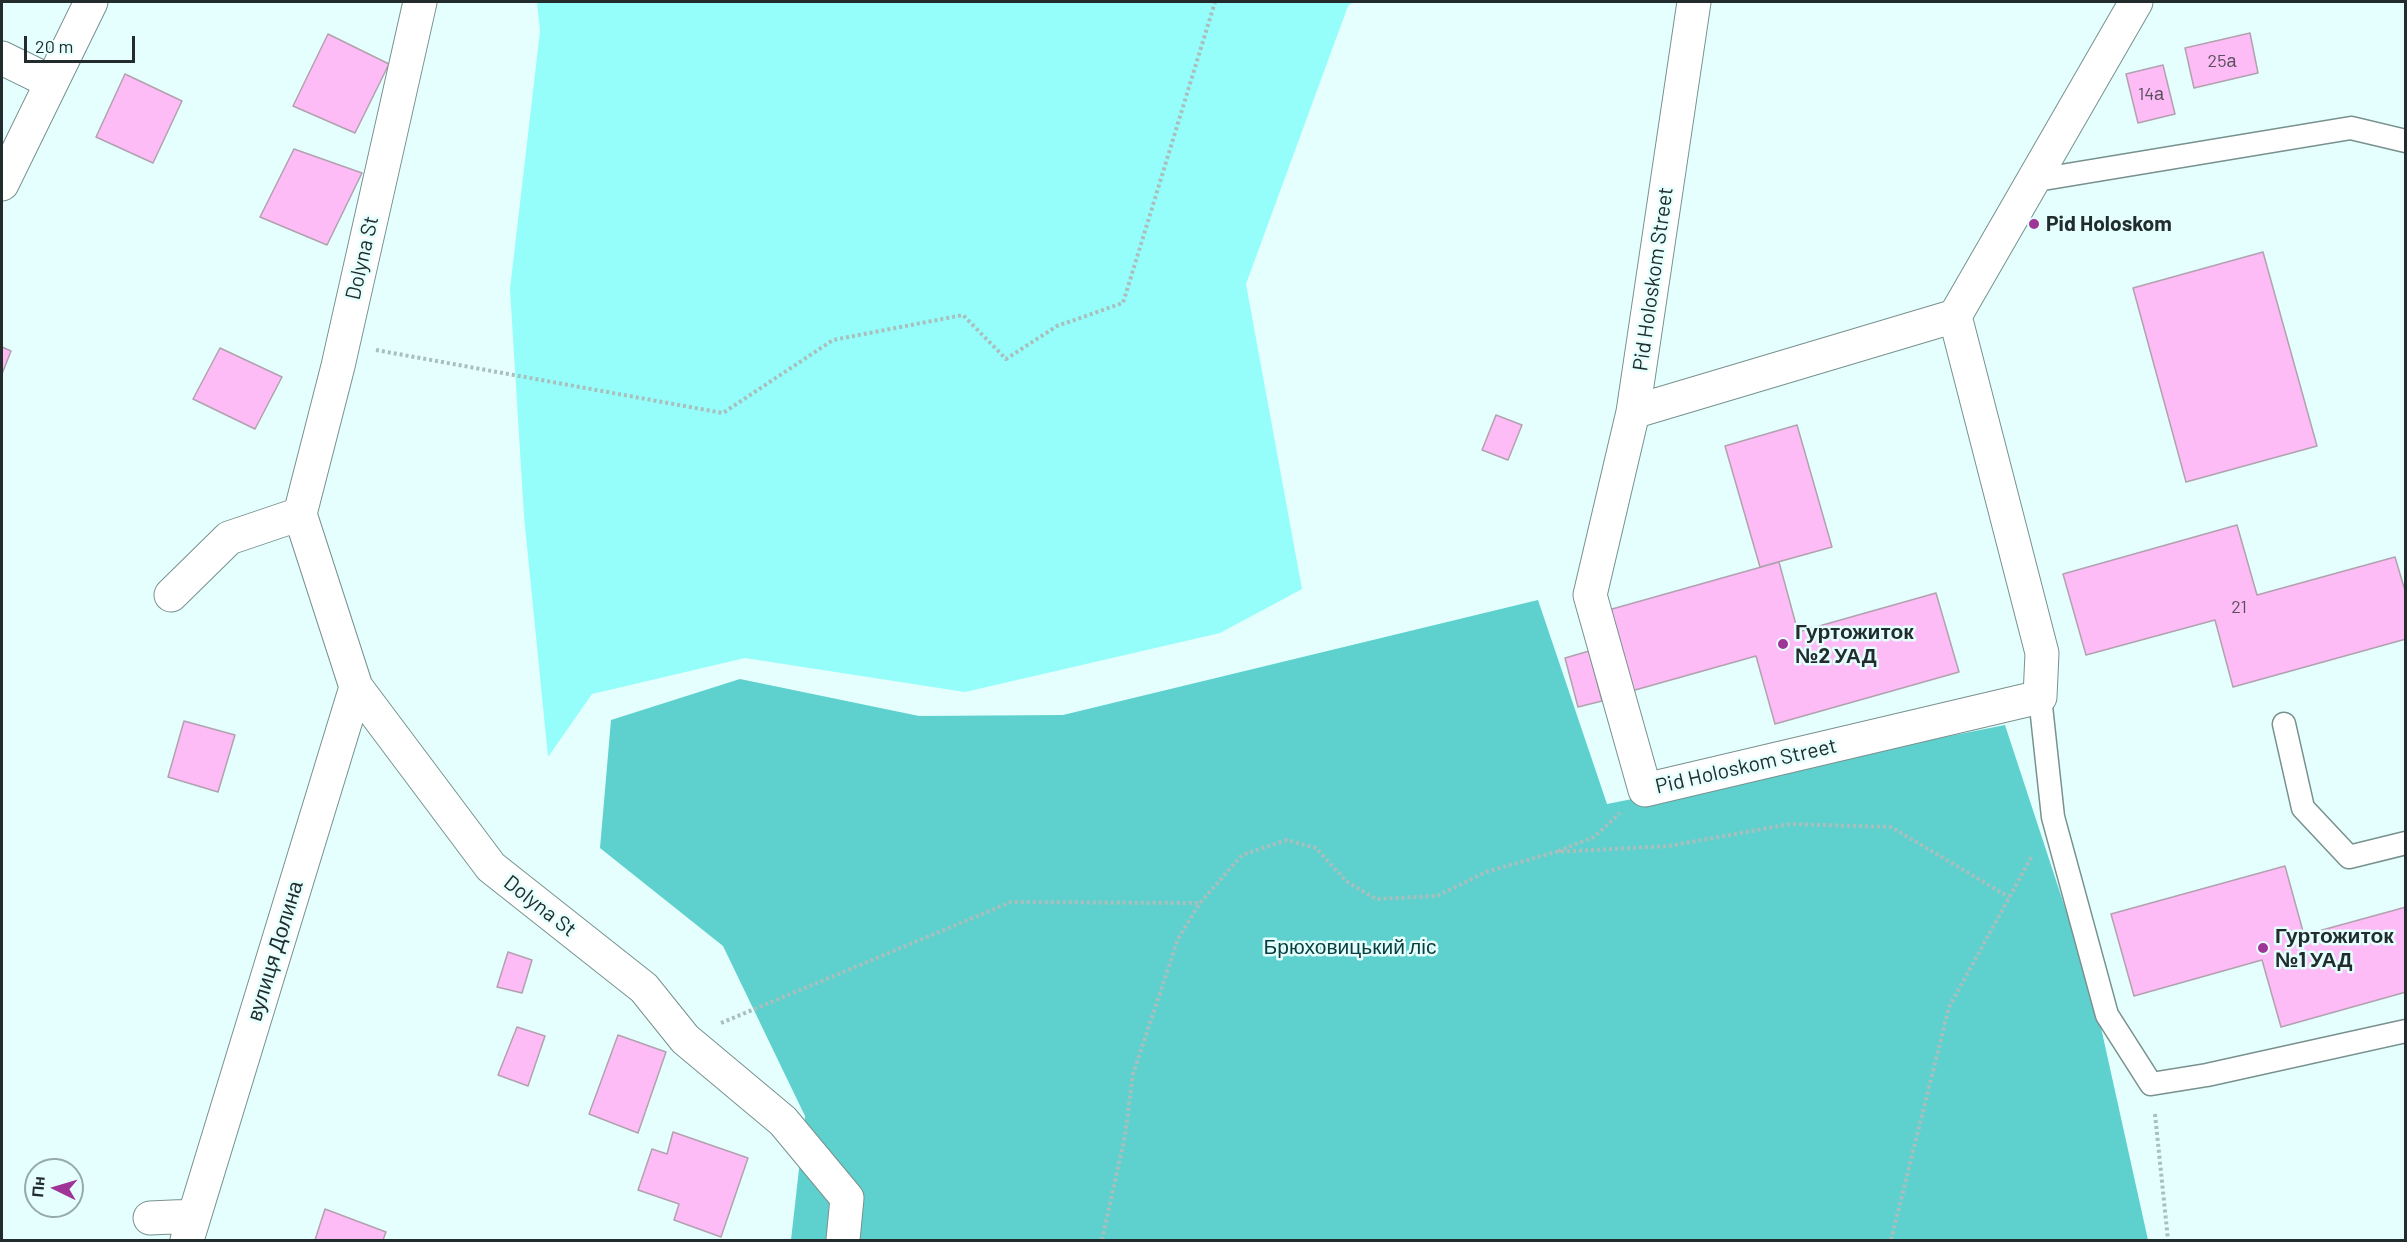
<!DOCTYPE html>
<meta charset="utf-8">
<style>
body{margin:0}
#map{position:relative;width:2407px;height:1242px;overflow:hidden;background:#e4fffd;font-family:Barlow,sans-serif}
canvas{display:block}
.frame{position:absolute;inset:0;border:3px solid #222c2c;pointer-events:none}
.north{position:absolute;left:24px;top:1158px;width:60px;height:60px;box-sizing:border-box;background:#e4fffd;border:2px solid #96aba9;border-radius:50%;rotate:275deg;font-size:16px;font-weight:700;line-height:24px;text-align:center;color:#222c2c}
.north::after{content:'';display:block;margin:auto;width:21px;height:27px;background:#9e3597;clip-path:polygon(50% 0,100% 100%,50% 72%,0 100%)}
.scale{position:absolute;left:24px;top:36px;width:111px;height:27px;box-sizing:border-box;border:3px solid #222c2c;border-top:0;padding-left:8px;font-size:18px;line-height:21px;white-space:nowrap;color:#222c2c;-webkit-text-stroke:4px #e4fffd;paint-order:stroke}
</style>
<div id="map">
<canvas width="2407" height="1242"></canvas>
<div class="frame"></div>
<div class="north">Пн</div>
<div class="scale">20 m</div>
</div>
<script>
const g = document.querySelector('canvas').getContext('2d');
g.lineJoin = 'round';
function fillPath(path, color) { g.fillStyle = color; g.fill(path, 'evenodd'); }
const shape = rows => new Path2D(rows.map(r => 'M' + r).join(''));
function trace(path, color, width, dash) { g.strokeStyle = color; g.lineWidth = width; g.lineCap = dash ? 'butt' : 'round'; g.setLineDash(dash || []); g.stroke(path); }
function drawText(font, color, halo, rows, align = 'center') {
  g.font = font + ' Barlow,sans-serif'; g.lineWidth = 5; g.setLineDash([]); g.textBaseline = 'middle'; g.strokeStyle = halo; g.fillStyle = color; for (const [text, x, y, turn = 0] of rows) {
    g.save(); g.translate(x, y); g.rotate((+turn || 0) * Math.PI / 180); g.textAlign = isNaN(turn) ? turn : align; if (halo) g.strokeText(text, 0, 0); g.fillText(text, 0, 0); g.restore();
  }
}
const green = shape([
 [537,2,1353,2,1348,6,1246,284,1302,589,1220,633,965,692,745,658,592,694,548,757,524,516,510,289,540,31]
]);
const forest = shape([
 [1538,600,1607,804,2005,725,2094,996,2148,1240,791,1240,805,1116,723,946,600,848,611,720,740,679,919,716,1063,715]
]);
const building = shape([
 [2250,33,2258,73,2194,88,2185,48,2250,33],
 [328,34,389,64,355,133,293,106,328,34],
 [2163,65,2175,114,2138,123,2126,74,2163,65],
 [125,74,182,101,153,163,96,137,125,74],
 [294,149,362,173,327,245,260,217,294,149],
 [2263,252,2317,446,2186,482,2133,288,2263,252],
 [2,347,11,351,2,374,2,347],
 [220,348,282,377,255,429,193,399,220,348],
 [1496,415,1522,425,1508,460,1482,450,1496,415],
 [1797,425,1832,547,1760,567,1725,446,1797,425],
 [2237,525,2257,595,2395,557,2406,594,2406,639,2233,687,2215,620,2086,655,2063,574,2237,525],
 [1779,562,1798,632,1936,593,1959,672,1775,724,1756,656,1628,692,1605,611,1779,562],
 [1589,651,1602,701,1578,707,1565,658,1589,651],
 [184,721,235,735,218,792,168,777,184,721],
 [2285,866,2304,935,2406,907,2406,992,2281,1027,2262,960,2134,996,2111,914,2285,866],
 [508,952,532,960,522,993,497,987,508,952],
 [517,1027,545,1036,528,1086,498,1075,517,1027],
 [618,1035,666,1052,638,1133,589,1114,618,1035],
 [673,1132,748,1158,721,1237,674,1220,679,1204,638,1190,652,1149,667,1154,673,1132],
 [325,1209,386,1232,383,1240,315,1240,325,1209]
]);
const path = shape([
 [376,350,723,413,833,340,963,315,1006,359,1057,326,1123,303,1215,2],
 [1558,851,1594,837,1620,813],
 [721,1023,1011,902,1199,903],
 [2155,1114,2168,1240],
 [1102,1240,1125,1136,1133,1074,1178,939,1200,903,1242,855,1287,840,1316,848,1346,881,1376,899,1437,896,1486,872,1555,852,1669,846,1790,824,1891,827,2009,897],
 [1891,1240,1949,1007,2032,856]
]);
const lane = shape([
 [2031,181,2351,128,2406,141],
 [2040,697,2053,817,2107,1015,2151,1084,2207,1075,2406,1031],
 [2284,724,2303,808,2349,857,2406,843]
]);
const street = shape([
 [420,2,338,366,300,514,356,687,491,867,644,988,685,1039,783,1121,847,1198,843,1240],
 [1694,2,1633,412,1590,595,1645,790,2040,697,2042,653,1955,316],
 [2,58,51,82],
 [2,184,91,2],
 [1633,412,1955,316,2136,2],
 [171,595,229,538,300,514],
 [150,1218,194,1216],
 [187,1240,356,687]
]);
const markers = [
 [2034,224,6,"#9e3597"],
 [1783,644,6,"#9e3597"],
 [2263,948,6,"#9e3597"]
];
const numberNames = [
 ["25а",2222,61],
 ["14а",2151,94],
 ["21",2239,607]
];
const poiNames = [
 ["Pid Holoskom",2046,224],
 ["Гуртожиток",1795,632],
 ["№2 УАД",1795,656],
 ["Гуртожиток",2275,936],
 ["№1 УАД",2275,960]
];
const streetNames = [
 ["Dolyna St",362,258,-77],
 ["Pid Holoskom Street",1653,279,-82],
 ["Pid Holoskom Street",1746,766,-13],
 ["Dolyna St",540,906,38],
 ["вулиця Долина",275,951,-73]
];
const parkNames = [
 ["Брюховицький ліс",1350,947]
];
fillPath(green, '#95fefb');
fillPath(forest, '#5ed1ce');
fillPath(building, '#fdbcf5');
trace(building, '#b2a1af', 1.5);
trace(lane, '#78918f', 25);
trace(street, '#78918f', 35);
trace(path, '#a9bfbd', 4, [3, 3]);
trace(lane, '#fff', 22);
trace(street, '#fff', 33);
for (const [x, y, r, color] of markers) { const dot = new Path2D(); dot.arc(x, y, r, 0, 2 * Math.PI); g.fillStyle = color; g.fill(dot); trace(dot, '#e4fffd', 2); }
drawText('18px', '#59505e', null, numberNames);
drawText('bold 21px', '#222c2c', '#e4fffd', poiNames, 'left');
drawText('21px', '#222c2c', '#e4fffd', streetNames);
drawText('21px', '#073f3e', '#e4fffd', parkNames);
</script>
